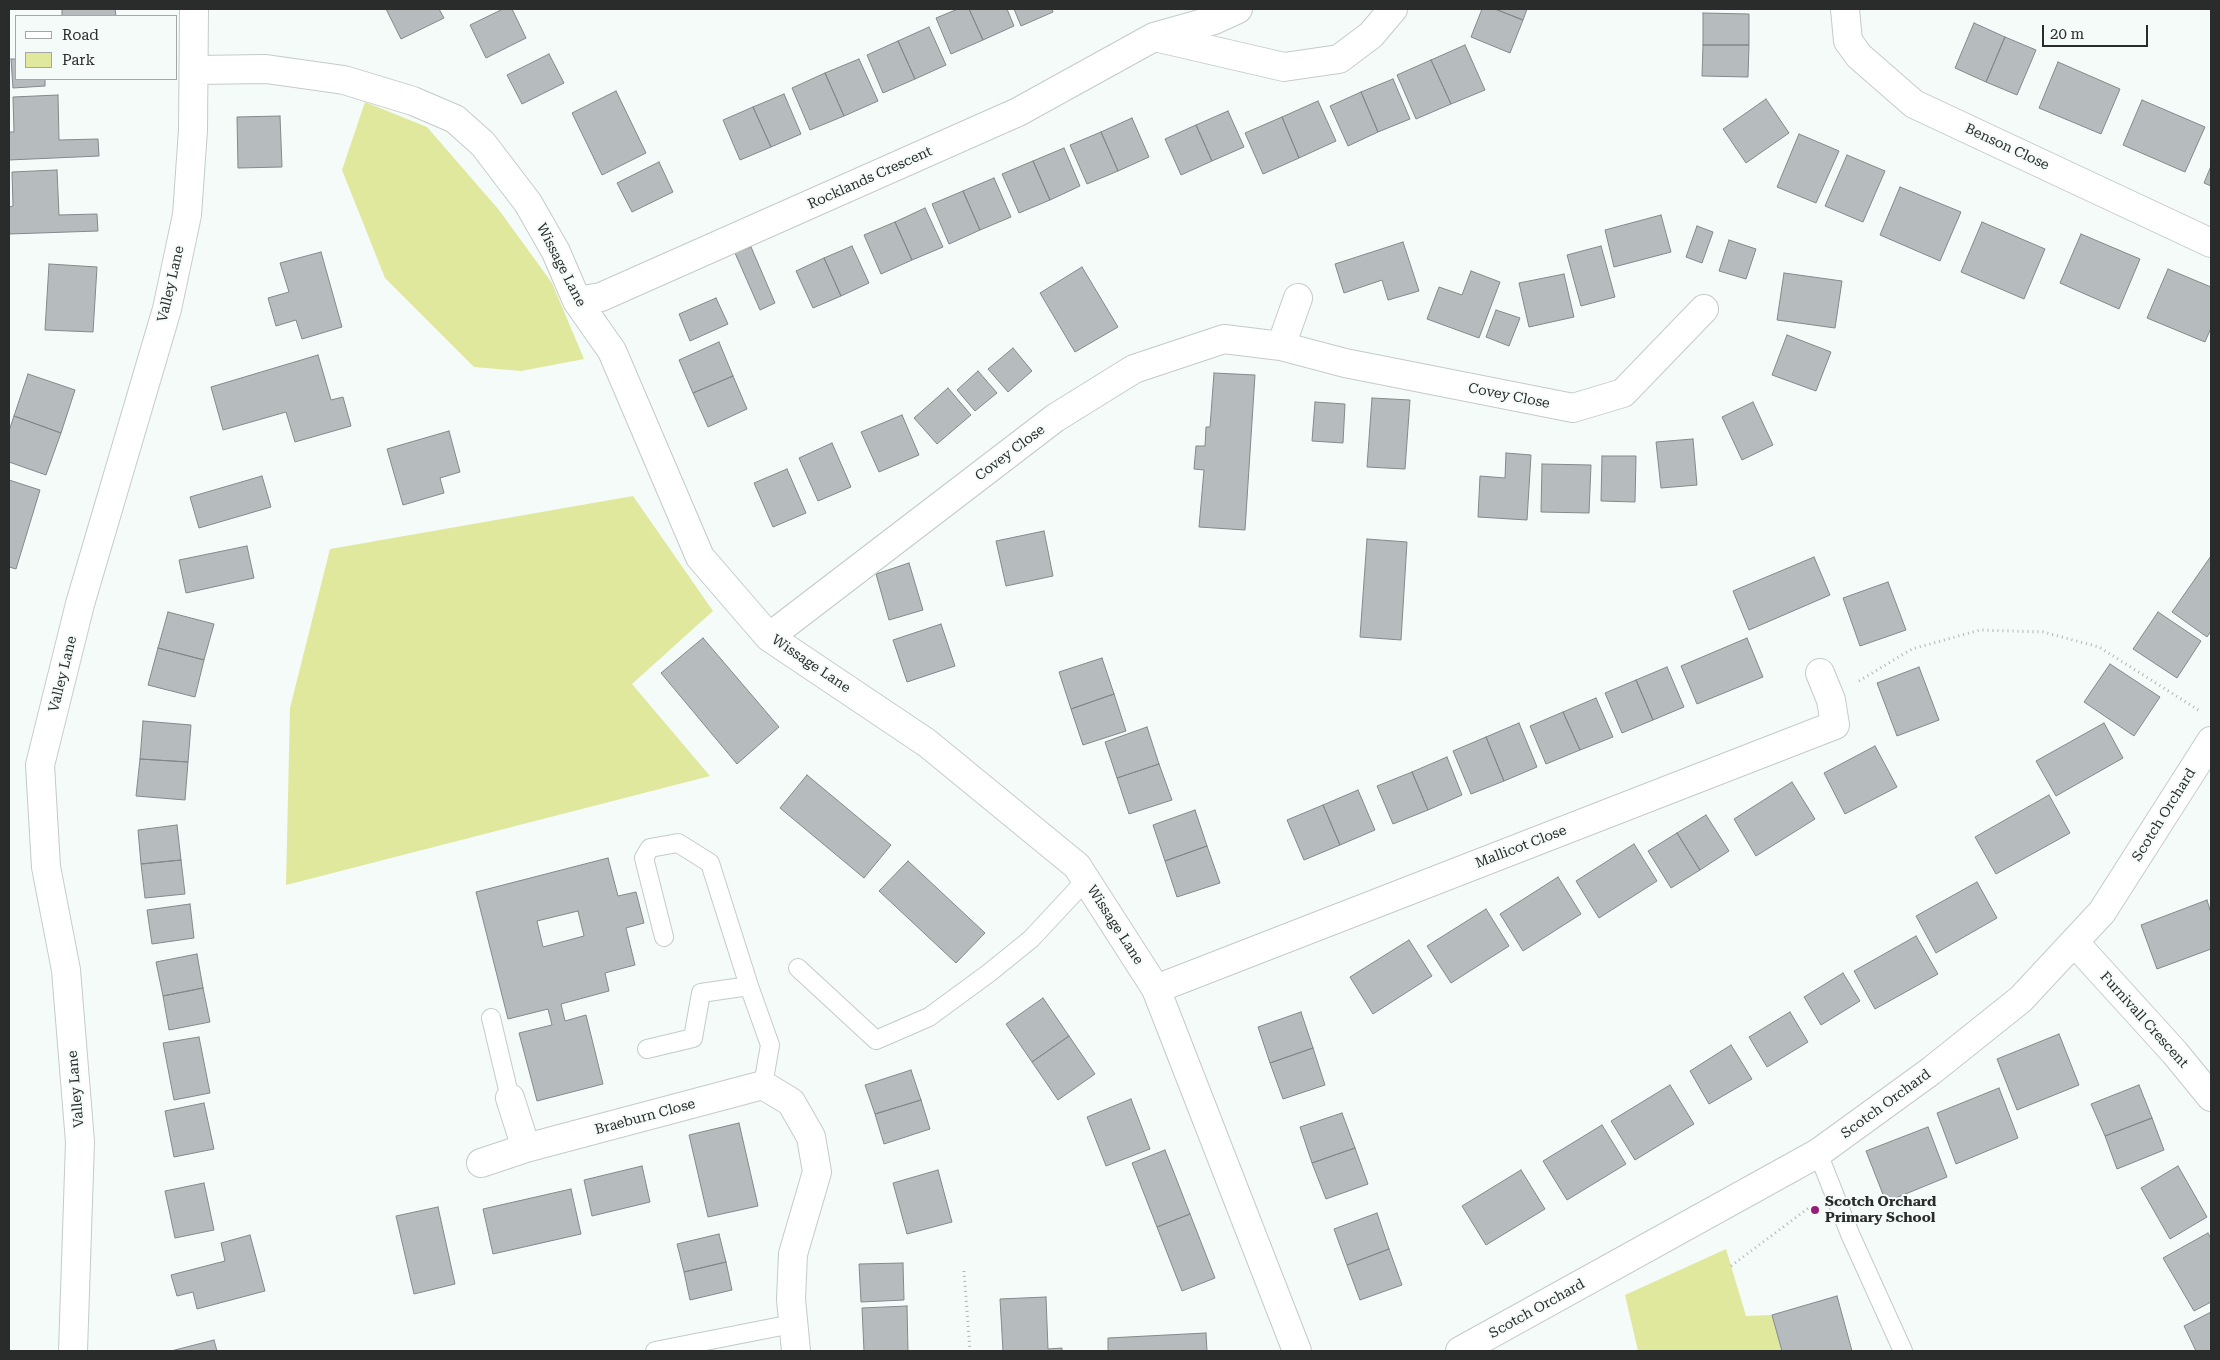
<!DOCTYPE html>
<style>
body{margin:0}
#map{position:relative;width:2220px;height:1360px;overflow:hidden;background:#f4fbf9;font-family:"Roboto Serif",serif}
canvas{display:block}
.frame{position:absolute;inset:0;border:10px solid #2a2c2c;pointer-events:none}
.legend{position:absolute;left:15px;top:15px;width:162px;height:65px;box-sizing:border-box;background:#f4fbf9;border:1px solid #a3a8a7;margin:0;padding:6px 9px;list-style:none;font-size:15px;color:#2a2c2c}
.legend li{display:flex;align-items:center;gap:10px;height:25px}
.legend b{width:25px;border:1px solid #a3a8a7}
.scale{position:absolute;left:2042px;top:25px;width:106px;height:22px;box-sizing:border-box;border:2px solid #2a2c2c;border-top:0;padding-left:6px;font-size:15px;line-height:18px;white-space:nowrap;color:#2a2c2c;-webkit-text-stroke:4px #f4fbf9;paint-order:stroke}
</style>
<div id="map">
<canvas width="2220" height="1360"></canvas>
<div class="frame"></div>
<ul class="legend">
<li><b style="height:6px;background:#fff"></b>Road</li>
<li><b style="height:14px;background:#e0e89d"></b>Park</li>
</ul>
<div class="scale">20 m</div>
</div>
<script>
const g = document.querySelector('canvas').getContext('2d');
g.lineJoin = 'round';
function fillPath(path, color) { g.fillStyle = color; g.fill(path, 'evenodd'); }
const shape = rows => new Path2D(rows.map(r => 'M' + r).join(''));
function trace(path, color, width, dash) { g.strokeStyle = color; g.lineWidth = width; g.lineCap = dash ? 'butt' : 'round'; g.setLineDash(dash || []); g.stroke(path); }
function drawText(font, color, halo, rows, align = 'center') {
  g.font = font + ' "Roboto Serif",serif'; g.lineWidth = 4; g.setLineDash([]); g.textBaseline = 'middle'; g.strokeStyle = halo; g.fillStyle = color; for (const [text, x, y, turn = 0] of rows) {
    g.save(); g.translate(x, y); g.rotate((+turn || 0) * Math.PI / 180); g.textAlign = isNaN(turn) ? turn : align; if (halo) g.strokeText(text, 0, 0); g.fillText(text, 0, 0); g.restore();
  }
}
const green = shape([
 [365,102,427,127,499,210,552,283,584,359,521,371,474,367,385,278,342,170],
 [633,496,713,611,632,684,710,776,286,885,290,708,330,549],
 [1726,1249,1746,1316,1772,1315,1782,1351,1638,1351,1625,1295]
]);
const building = shape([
 [62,9,115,9,116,16,62,16,62,9],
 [386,9,439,9,444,18,401,39,386,9],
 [503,9,512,9,526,38,486,58,470,25,503,9],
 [958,9,969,9,983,40,951,54,936,18,958,9],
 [969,9,1007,9,1014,26,983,40,969,9],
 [1014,9,1052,9,1053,12,1021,26,1014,9],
 [1482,9,1495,9,1523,20,1510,53,1471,37,1482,9],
 [1495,9,1527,9,1523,20,1495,9],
 [1703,13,1749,14,1749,45,1703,45,1703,13],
 [1974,23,2005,37,1986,82,1955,68,1974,23],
 [929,27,946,65,915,79,898,41,929,27],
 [2005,37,2036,50,2017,95,1986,82,2005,37],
 [898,41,915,79,883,93,867,55,898,41],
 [1465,45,1485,90,1451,104,1431,60,1465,45],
 [1703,45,1749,45,1748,77,1702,76,1703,45],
 [549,54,564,83,522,104,507,75,549,54],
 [11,59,16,59,16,79,45,79,45,86,13,88,11,59],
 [859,59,878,101,844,116,825,73,859,59],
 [1431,60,1451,104,1416,119,1397,75,1431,60],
 [2058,62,2120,89,2101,134,2039,108,2058,62],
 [825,73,844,116,810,130,792,88,825,73],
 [1393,79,1410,119,1378,132,1361,92,1393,79],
 [616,91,646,153,602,175,572,113,616,91],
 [1361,92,1378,132,1348,146,1330,106,1361,92],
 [784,94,801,134,771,147,753,107,784,94],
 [58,95,59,140,98,139,99,156,9,160,9,132,14,132,13,97,58,95],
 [1766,99,1789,133,1746,163,1723,129,1766,99],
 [2142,100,2205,127,2185,172,2123,145,2142,100],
 [1318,101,1336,141,1299,158,1282,117,1318,101],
 [753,107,771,147,740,160,723,120,753,107],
 [1228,111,1244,147,1212,161,1196,125,1228,111],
 [280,116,282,167,238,168,237,117,280,116],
 [1282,117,1299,158,1263,174,1245,133,1282,117],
 [1132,118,1149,157,1118,171,1101,132,1132,118],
 [1196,125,1212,161,1181,175,1165,139,1196,125],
 [1101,132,1118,171,1087,184,1070,145,1101,132],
 [1799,134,1839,151,1816,203,1777,187,1799,134],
 [1064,148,1080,186,1050,200,1033,161,1064,148],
 [1847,155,1885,171,1863,222,1825,206,1847,155],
 [1033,161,1050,200,1019,213,1002,174,1033,161],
 [659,162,673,192,632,212,617,183,659,162],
 [2211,166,2211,186,2204,183,2211,166],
 [57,170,59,215,97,214,98,231,9,234,9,207,13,206,12,172,57,170],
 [994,178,1011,217,980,230,963,191,994,178],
 [1900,187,1961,212,1940,261,1880,235,1900,187],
 [963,191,980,230,949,244,932,204,963,191],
 [925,208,943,247,912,260,895,222,925,208],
 [1661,215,1671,252,1614,267,1605,230,1661,215],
 [895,222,912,260,881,274,864,235,895,222],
 [1982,222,2045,249,2024,299,1961,272,1982,222],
 [1697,226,1713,232,1702,263,1686,257,1697,226],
 [2081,234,2140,259,2119,309,2060,283,2081,234],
 [1729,240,1756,249,1746,279,1719,271,1729,240],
 [1403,242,1419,291,1388,300,1382,280,1344,293,1335,264,1403,242],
 [852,246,869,283,841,296,824,258,852,246],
 [1601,246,1615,297,1581,306,1567,255,1601,246],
 [751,247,775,303,760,310,735,253,751,247],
 [321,252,342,327,302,339,296,320,276,326,268,298,289,292,280,263,321,252],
 [824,258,841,296,813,308,796,271,824,258],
 [49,264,97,267,93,332,45,330,49,264],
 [1082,267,1118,327,1075,352,1040,293,1082,267],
 [2168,269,2211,287,2211,328,2205,342,2147,318,2168,269],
 [1471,271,1500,282,1479,338,1427,319,1439,287,1462,295,1471,271],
 [1784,273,1842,281,1835,328,1777,320,1784,273],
 [1564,274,1574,317,1529,327,1519,283,1564,274],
 [716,298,728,324,690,341,679,314,716,298],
 [1496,310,1520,318,1509,346,1486,337,1496,310],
 [1787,335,1831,352,1816,391,1772,375,1787,335],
 [719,342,733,376,693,393,679,360,719,342],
 [1013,348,1032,371,1008,392,988,369,1013,348],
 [318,355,331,400,343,397,351,426,295,442,286,412,223,430,211,387,318,355],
 [978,371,997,393,975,411,957,390,978,371],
 [1214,373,1255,375,1245,530,1199,527,1204,470,1194,469,1196,446,1205,446,1206,427,1210,427,1214,373],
 [28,374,75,390,61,433,14,416,28,374],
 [733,376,747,409,708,427,693,393,733,376],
 [948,388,971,415,937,444,914,418,948,388],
 [1372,398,1410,400,1405,469,1367,467,1372,398],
 [1315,402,1345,404,1343,443,1312,441,1315,402],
 [1753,402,1773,445,1742,460,1722,417,1753,402],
 [902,415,919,455,879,472,861,432,902,415],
 [14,416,61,433,46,475,9,462,9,431,14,416],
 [449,431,460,472,440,478,444,493,403,505,387,449,449,431],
 [1693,439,1697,485,1661,488,1656,442,1693,439],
 [832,443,851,487,818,501,799,458,832,443],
 [1506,453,1531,455,1527,520,1478,517,1480,476,1505,478,1506,453],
 [1602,456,1636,456,1635,502,1601,501,1602,456],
 [1542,464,1591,465,1589,513,1541,512,1542,464],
 [787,469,806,513,773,527,754,483,787,469],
 [262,476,271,507,199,528,190,497,262,476],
 [9,480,40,490,16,569,9,567,9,480],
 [1044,531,1053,576,1006,586,996,541,1044,531],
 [1367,539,1407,542,1401,640,1360,637,1367,539],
 [247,546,254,578,186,593,179,560,247,546],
 [2211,556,2211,631,2207,637,2172,612,2211,556],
 [1814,557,1830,595,1749,630,1733,591,1814,557],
 [909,563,923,610,889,620,876,574,909,563],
 [1888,582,1906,630,1860,646,1843,598,1888,582],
 [168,612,214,624,204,660,158,648,168,612],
 [2158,612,2201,641,2177,678,2133,649,2158,612],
 [941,624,955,666,907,682,893,640,941,624],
 [703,638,779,727,737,764,661,673,703,638],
 [1747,638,1763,677,1697,704,1681,666,1747,638],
 [158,648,204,660,195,697,148,685,158,648],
 [1102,658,1114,694,1071,709,1059,672,1102,658],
 [2110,664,2160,697,2134,736,2084,702,2110,664],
 [1667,667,1684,707,1653,720,1636,680,1667,667],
 [1919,667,1939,720,1897,736,1877,683,1919,667],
 [1636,680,1653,720,1622,733,1605,693,1636,680],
 [1114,694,1126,731,1083,745,1071,709,1114,694],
 [1596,698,1613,737,1580,750,1563,712,1596,698],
 [1563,712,1580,750,1546,764,1530,726,1563,712],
 [143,721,191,725,188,762,140,759,143,721],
 [1519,723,1537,767,1504,781,1486,737,1519,723],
 [2104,723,2123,758,2056,796,2036,761,2104,723],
 [1147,727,1159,764,1117,778,1105,742,1147,727],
 [1486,737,1504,781,1471,794,1453,751,1486,737],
 [1875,746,1897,787,1845,814,1824,773,1875,746],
 [1447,757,1462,795,1428,810,1412,772,1447,757],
 [140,759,188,762,185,800,136,796,140,759],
 [1159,764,1172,800,1129,814,1117,778,1159,764],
 [1412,772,1428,810,1393,824,1377,786,1412,772],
 [807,775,891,845,864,878,780,808,807,775],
 [1792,782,1815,819,1756,856,1734,819,1792,782],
 [1358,790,1375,830,1340,845,1323,805,1358,790],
 [2049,795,2070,833,1996,874,1975,837,2049,795],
 [1323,805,1340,845,1304,860,1287,820,1323,805],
 [1195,810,1207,846,1165,861,1153,825,1195,810],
 [1706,815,1729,851,1700,870,1677,833,1706,815],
 [177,825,181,860,141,864,138,830,177,825],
 [1677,833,1700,870,1671,888,1648,851,1677,833],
 [1634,844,1657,881,1599,918,1576,881,1634,844],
 [1207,846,1220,883,1177,897,1165,861,1207,846],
 [608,858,618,896,636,892,644,923,626,928,635,965,605,973,609,991,561,1004,565,1021,586,1015,603,1084,537,1101,519,1033,552,1025,548,1009,508,1019,476,892,608,858],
 [578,911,584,936,543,947,537,921,578,911],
 [181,860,185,894,145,898,141,864,181,860],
 [908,861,985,933,956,963,879,891,908,861],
 [1558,877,1581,914,1523,951,1500,914,1558,877],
 [1977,882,1997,918,1936,953,1916,916,1977,882],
 [2207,900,2211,913,2211,949,2157,969,2141,925,2207,900],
 [190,904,194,938,152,944,147,910,190,904],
 [1486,909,1509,946,1451,983,1427,946,1486,909],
 [1916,936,1938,974,1875,1009,1854,971,1916,936],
 [1409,940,1432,976,1373,1014,1350,977,1409,940],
 [197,954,203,988,163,996,156,962,197,954],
 [1843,973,1860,1001,1821,1025,1804,997,1843,973],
 [203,988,210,1022,169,1030,163,996,203,988],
 [1043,998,1069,1036,1032,1062,1006,1024,1043,998],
 [1301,1012,1313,1048,1270,1063,1258,1027,1301,1012],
 [1790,1012,1808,1042,1767,1067,1749,1037,1790,1012],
 [2059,1034,2079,1085,2017,1110,1997,1059,2059,1034],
 [1069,1036,1095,1074,1058,1100,1032,1062,1069,1036],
 [199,1037,210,1093,174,1100,163,1043,199,1037],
 [1731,1045,1752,1079,1709,1104,1690,1071,1731,1045],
 [1313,1048,1325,1085,1283,1099,1270,1063,1313,1048],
 [911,1070,921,1100,875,1114,865,1085,911,1070],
 [1670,1085,1694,1124,1635,1160,1611,1121,1670,1085],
 [2139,1085,2152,1118,2105,1136,2091,1104,2139,1085],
 [1999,1088,2018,1138,1956,1164,1937,1113,1999,1088],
 [1131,1099,1150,1149,1106,1166,1087,1117,1131,1099],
 [921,1100,930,1129,884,1144,875,1114,921,1100],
 [204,1103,214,1149,174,1157,165,1111,204,1103],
 [1342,1113,1355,1148,1312,1163,1300,1127,1342,1113],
 [2152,1118,2164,1150,2117,1169,2105,1136,2152,1118],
 [739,1123,758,1206,708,1217,689,1135,739,1123],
 [1602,1125,1626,1164,1567,1200,1543,1161,1602,1125],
 [1928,1127,1947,1177,1886,1202,1866,1151,1928,1127],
 [1355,1148,1368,1184,1326,1199,1312,1163,1355,1148],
 [1165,1150,1190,1214,1157,1227,1132,1163,1165,1150],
 [642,1166,650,1202,592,1216,584,1180,642,1166],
 [2178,1166,2207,1217,2170,1239,2141,1188,2178,1166],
 [938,1170,952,1222,907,1234,893,1183,938,1170],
 [1521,1170,1545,1209,1486,1245,1462,1206,1521,1170],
 [204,1183,214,1230,175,1238,165,1191,204,1183],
 [571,1189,581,1234,493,1254,483,1209,571,1189],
 [438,1207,455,1284,414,1294,396,1216,438,1207],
 [1377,1213,1389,1249,1347,1265,1334,1229,1377,1213],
 [1190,1214,1215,1278,1182,1291,1157,1227,1190,1214],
 [2208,1233,2211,1239,2211,1302,2194,1311,2163,1258,2208,1233],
 [719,1234,726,1262,684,1272,677,1244,719,1234],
 [250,1235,265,1291,197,1309,193,1292,177,1296,171,1275,225,1261,221,1243,250,1235],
 [1389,1249,1402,1285,1360,1300,1347,1265,1389,1249],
 [726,1262,732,1290,690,1300,684,1272,726,1262],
 [903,1263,904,1300,861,1302,859,1264,903,1263],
 [1837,1296,1852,1351,1782,1351,1772,1315,1837,1296],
 [1046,1297,1048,1349,1062,1348,1062,1351,1003,1351,1000,1299,1046,1297],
 [907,1306,908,1351,864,1351,862,1308,907,1306],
 [2211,1312,2211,1351,2196,1351,2184,1326,2211,1312],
 [1206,1333,1207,1351,1108,1351,1108,1338,1206,1333],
 [214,1340,217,1351,171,1351,214,1340]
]);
const path = shape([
 [1859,681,1912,649,1980,630,2043,632,2099,647,2200,711],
 [1731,1266,1810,1207],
 [964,1271,970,1351]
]);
const lane = shape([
 [664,937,644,858,650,848,678,843,710,863,749,986],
 [798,968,876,1040,929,1017,989,973,1031,939,1086,880],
 [491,1018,510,1098],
 [647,1049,693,1038,701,993,749,986,770,1045,763,1085],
 [1818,1153,1850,1234,1903,1351],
 [655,1351,792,1324]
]);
const street = shape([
 [1845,9,1848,41,1859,56,1914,104,2211,243],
 [1159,38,1284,67,1339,59,1371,35,1393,9],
 [195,70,266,69,344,80,413,101,455,119,483,144,528,203,556,252,577,301,612,351,700,557,769,637,927,743,1077,866,1156,989,1297,1351],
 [577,301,601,297,1018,112,1154,37,1214,20,1238,9],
 [1281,346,1298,298],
 [769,637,1055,418,1134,369,1224,339,1281,346,1345,363,1573,408,1623,393,1704,309],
 [2075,943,2175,1053,2211,1097],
 [1156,989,1835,725,1831,700,1820,673],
 [510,1098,526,1148],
 [481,1163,526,1148,763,1085,791,1102,811,1137,817,1172,793,1254,791,1299,796,1351],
 [73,1351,80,1142,66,970,46,867,40,765,80,604,167,309,187,215,193,130,194,9],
 [1460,1351,1818,1153,1931,1071,2021,999,2102,912,2211,741]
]);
const markers = [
 [1815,1210,5,"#971e78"]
];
const streetNames = [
 ["Benson Close",2007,147,25],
 ["Rocklands Crescent",870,178,-24],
 ["Wissage Lane",561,265,63],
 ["Valley Lane",171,284,-77],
 ["Covey Close",1509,396,11],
 ["Covey Close",1010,453,-37],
 ["Wissage Lane",811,664,34],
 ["Valley Lane",63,674,-76],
 ["Scotch Orchard",2164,815,-58],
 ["Mallicot Close",1521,847,-21],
 ["Wissage Lane",1115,925,57],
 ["Furnivall Crescent",2144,1020,48],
 ["Valley Lane",76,1089,-95],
 ["Scotch Orchard",1886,1104,-36],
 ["Braeburn Close",645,1117,-15],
 ["Scotch Orchard",1537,1309,-29]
];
const poiNames = [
 ["Scotch Orchard",1825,1202],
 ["Primary School",1825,1218]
];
fillPath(green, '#e0e89d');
fillPath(building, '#b6bcbe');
trace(building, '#83898a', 1);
trace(lane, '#c4cbc9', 20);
trace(street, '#c4cbc9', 30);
trace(path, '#b0b5b4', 3, [1, 4]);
trace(lane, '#fff', 18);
trace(street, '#fff', 28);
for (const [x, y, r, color] of markers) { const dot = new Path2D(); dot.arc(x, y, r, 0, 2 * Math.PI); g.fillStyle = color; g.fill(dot); trace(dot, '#f4fbf9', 2); }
drawText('14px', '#2a2c2c', '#f4fbf9', streetNames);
drawText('bold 14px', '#2a2c2c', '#f4fbf9', poiNames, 'left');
</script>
